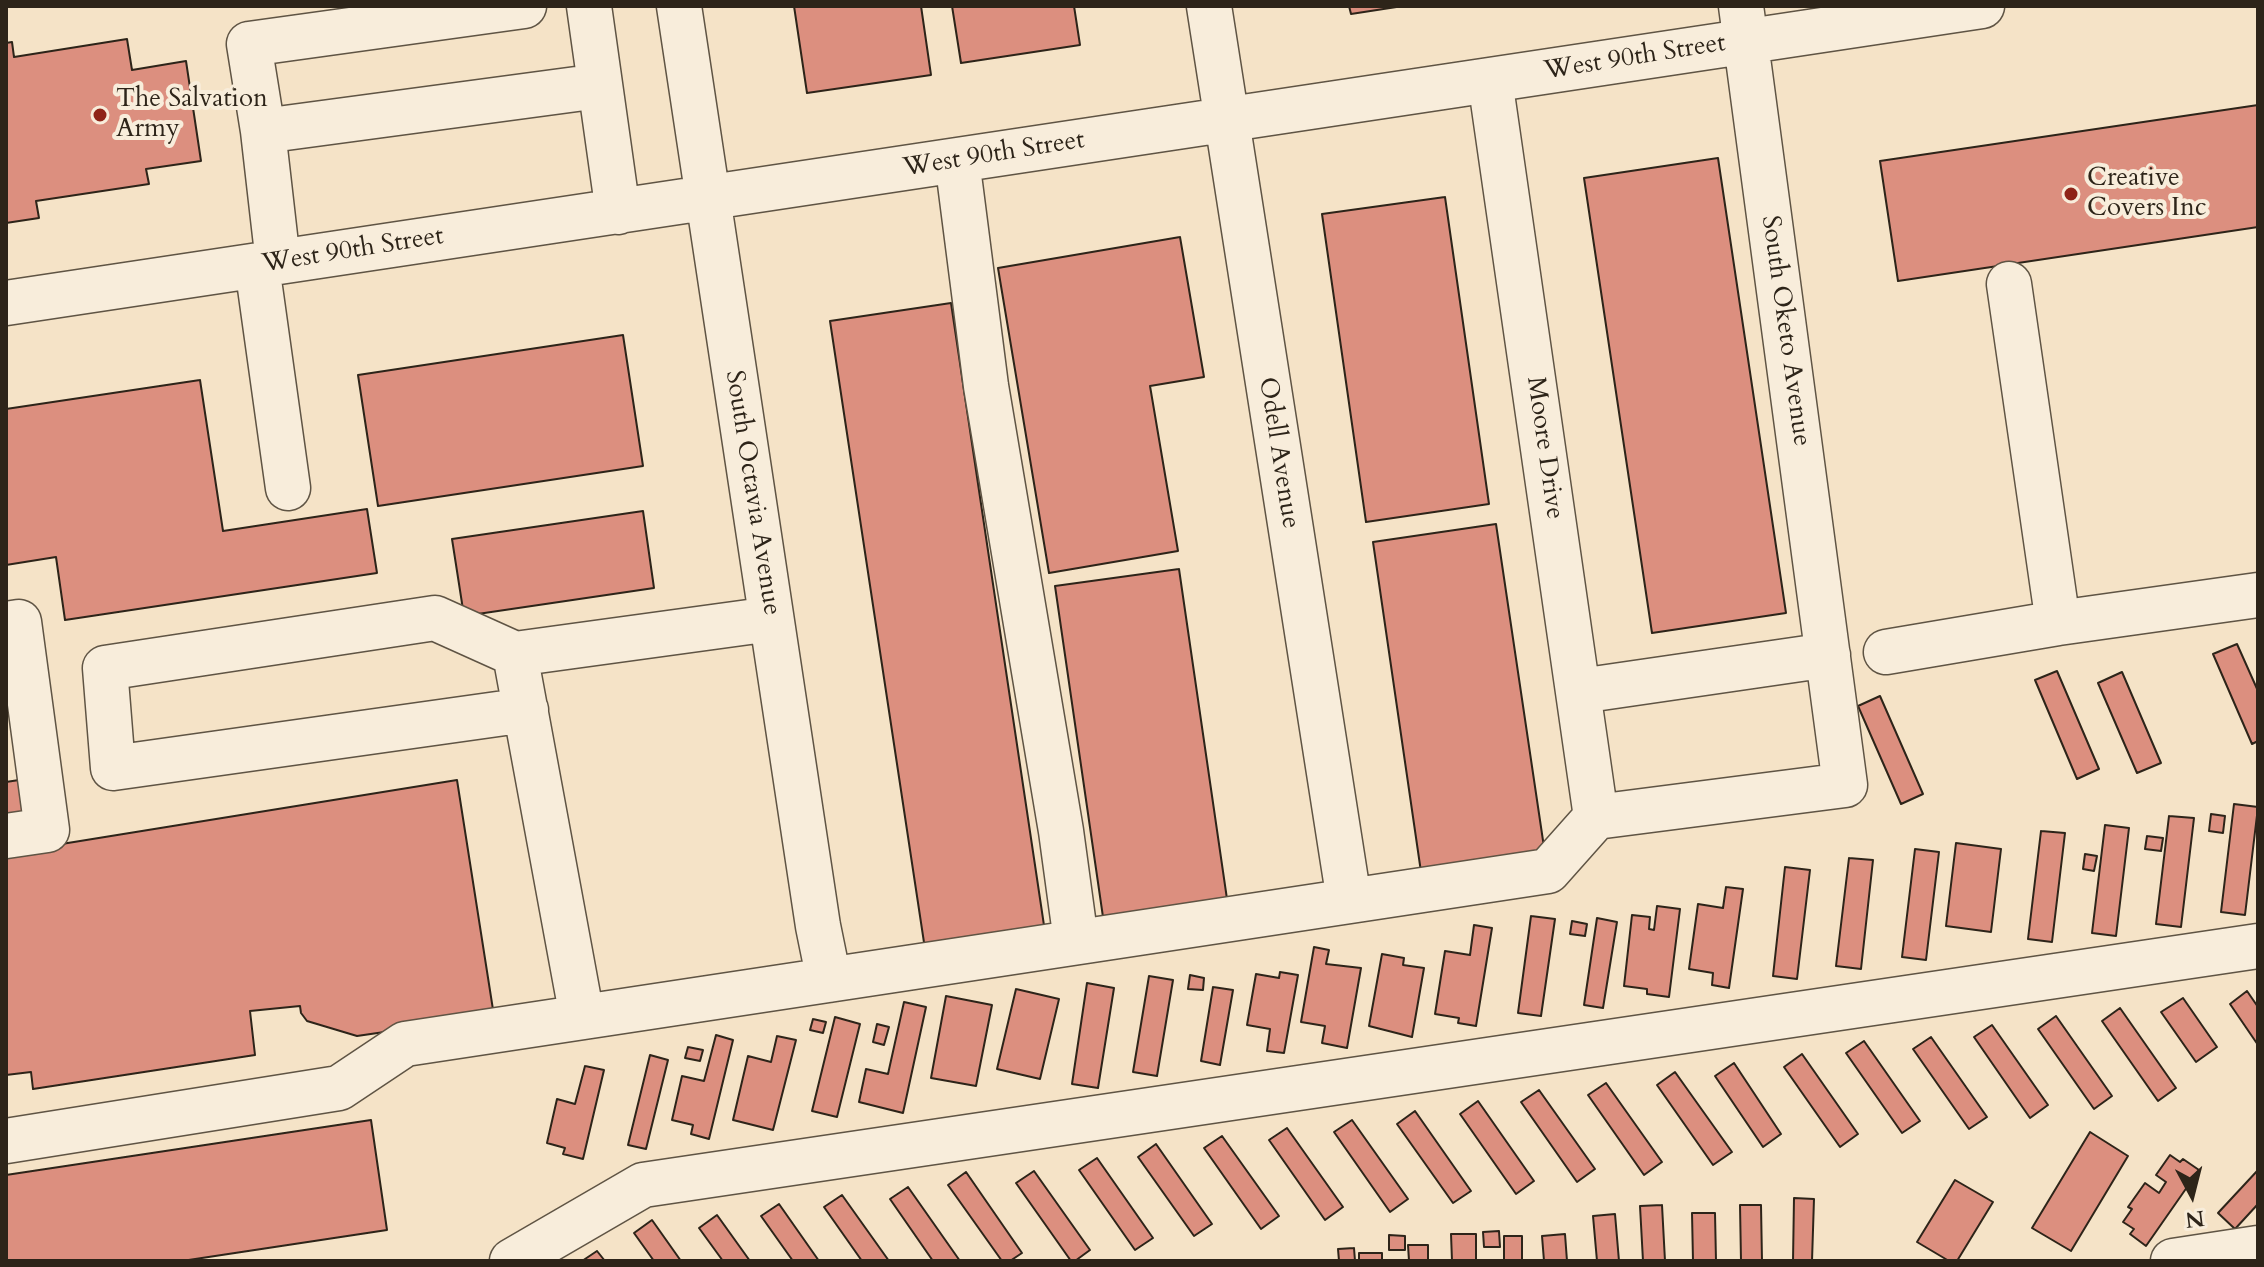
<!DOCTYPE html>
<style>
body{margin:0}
#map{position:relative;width:2264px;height:1267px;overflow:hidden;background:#f5e3c7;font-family:Cardo,serif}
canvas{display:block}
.frame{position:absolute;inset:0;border:8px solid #2d2419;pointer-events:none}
.north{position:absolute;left:2152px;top:1155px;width:80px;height:80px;-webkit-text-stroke:6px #f8eddb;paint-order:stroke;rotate:173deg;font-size:22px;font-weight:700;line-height:32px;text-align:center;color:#2d2419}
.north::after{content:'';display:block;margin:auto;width:28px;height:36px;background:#2d2419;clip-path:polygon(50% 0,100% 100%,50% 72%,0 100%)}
</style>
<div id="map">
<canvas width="2264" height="1267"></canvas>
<div class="frame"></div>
<div class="north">N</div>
</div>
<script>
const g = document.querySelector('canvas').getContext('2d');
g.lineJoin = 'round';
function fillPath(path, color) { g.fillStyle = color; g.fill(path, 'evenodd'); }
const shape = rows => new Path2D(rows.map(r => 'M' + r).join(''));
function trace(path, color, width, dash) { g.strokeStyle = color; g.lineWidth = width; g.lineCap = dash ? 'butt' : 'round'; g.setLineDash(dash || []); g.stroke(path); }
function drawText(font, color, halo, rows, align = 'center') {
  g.font = font + ' Cardo,serif'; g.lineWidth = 8; g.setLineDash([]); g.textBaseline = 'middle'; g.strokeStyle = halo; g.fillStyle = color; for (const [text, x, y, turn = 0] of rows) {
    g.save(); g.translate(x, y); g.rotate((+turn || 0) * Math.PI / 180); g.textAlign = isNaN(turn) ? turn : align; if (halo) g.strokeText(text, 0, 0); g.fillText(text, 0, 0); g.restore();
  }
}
const building = shape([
 [794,6,921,6,931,75,807,93,794,6],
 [952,6,1074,6,1080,45,961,63,952,6],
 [1349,6,1403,6,1351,14,1349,6],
 [127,39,132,70,186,61,201,161,146,169,149,184,36,201,39,218,6,223,6,43,12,42,14,57,127,39],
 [2258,105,2258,227,1898,281,1880,161,2258,105],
 [1718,158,1786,613,1652,633,1584,178,1718,158],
 [1445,197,1489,504,1366,522,1322,214,1445,197],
 [1180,237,1204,377,1150,386,1178,551,1049,573,998,268,1180,237],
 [951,303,1045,932,925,949,830,321,951,303],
 [623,335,643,466,378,506,358,375,623,335],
 [200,380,223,531,367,509,377,573,65,620,56,557,6,565,6,409,200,380],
 [643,511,654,588,464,616,452,539,643,511],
 [1496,524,1545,854,1421,872,1373,542,1496,524],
 [1179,569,1227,899,1103,917,1055,586,1179,569],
 [2237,644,2258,691,2258,741,2252,744,2213,654,2237,644],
 [2057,671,2099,769,2077,779,2035,680,2057,671],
 [2122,672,2161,763,2137,773,2098,683,2122,672],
 [1880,696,1923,794,1901,804,1858,706,1880,696],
 [19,780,23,814,6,816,6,782,19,780],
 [457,780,494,1016,357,1036,307,1021,301,1013,300,1006,250,1011,255,1055,33,1089,31,1072,6,1075,6,853,457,780],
 [2234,804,2258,807,2245,915,2221,912,2234,804],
 [2211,814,2225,816,2223,833,2209,831,2211,814],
 [2169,816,2194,818,2181,927,2156,924,2169,816],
 [2105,825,2129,828,2116,936,2092,933,2105,825],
 [2041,831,2065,833,2052,942,2028,939,2041,831],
 [2147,836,2163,838,2161,851,2145,849,2147,836],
 [1956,843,2001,849,1991,932,1946,926,1956,843],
 [1915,849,1939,852,1926,960,1902,957,1915,849],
 [2085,854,2097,856,2094,871,2083,869,2085,854],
 [1849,858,1873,860,1861,969,1836,966,1849,858],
 [1785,867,1810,870,1797,979,1773,976,1785,867],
 [1726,887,1743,889,1729,988,1712,985,1713,973,1689,969,1698,904,1723,908,1726,887],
 [1657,906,1680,909,1669,997,1647,994,1647,989,1624,986,1632,915,1650,917,1649,929,1654,930,1657,906],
 [1531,916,1555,919,1541,1016,1518,1013,1531,916],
 [1597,918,1617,922,1603,1008,1584,1005,1597,918],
 [1572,921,1587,924,1585,936,1570,934,1572,921],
 [1474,925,1492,928,1476,1026,1458,1023,1459,1018,1435,1014,1445,951,1470,955,1474,925],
 [1314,947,1329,950,1326,964,1361,968,1347,1048,1322,1043,1325,1026,1301,1022,1314,947],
 [1382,954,1404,958,1403,965,1424,968,1412,1037,1369,1026,1382,954],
 [1280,972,1298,975,1284,1053,1267,1051,1270,1029,1247,1025,1256,974,1279,978,1280,972],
 [1190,975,1204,978,1203,990,1188,989,1190,975],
 [1149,976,1173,980,1157,1076,1133,1072,1149,976],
 [1087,983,1114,988,1098,1088,1072,1084,1087,983],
 [1213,987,1233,990,1220,1065,1201,1061,1213,987],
 [1016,989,1059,999,1040,1079,997,1069,1016,989],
 [2247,991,2258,1007,2258,1045,2230,1004,2247,991],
 [946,996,992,1005,976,1086,931,1078,946,996],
 [2183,998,2217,1047,2196,1062,2161,1012,2183,998],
 [904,1002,926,1007,903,1113,859,1102,866,1069,888,1074,904,1002],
 [2120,1008,2176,1088,2158,1101,2102,1021,2120,1008],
 [2056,1016,2112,1096,2094,1109,2038,1029,2056,1016],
 [835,1017,860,1024,837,1117,812,1111,835,1017],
 [813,1019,826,1022,823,1033,810,1030,813,1019],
 [877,1024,889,1027,884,1045,873,1042,877,1024],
 [1992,1025,2048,1105,2030,1118,1974,1037,1992,1025],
 [716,1035,733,1040,709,1139,691,1134,693,1125,672,1120,682,1076,704,1081,716,1035],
 [777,1036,796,1040,773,1130,733,1120,748,1056,771,1062,777,1036],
 [1931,1037,1987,1117,1969,1129,1913,1049,1931,1037],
 [1864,1041,1920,1121,1902,1133,1846,1053,1864,1041],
 [688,1047,703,1050,700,1061,685,1058,688,1047],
 [1802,1054,1858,1134,1840,1147,1784,1067,1802,1054],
 [650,1055,668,1060,646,1149,628,1145,650,1055],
 [1734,1063,1781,1134,1763,1147,1715,1076,1734,1063],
 [585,1066,604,1070,583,1159,563,1154,565,1148,547,1143,557,1099,575,1104,585,1066],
 [1675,1072,1732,1152,1713,1165,1657,1085,1675,1072],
 [1606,1083,1662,1162,1644,1175,1588,1095,1606,1083],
 [1539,1090,1595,1169,1577,1182,1521,1102,1539,1090],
 [1478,1101,1534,1181,1516,1194,1460,1114,1478,1101],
 [1415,1111,1471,1191,1453,1203,1397,1124,1415,1111],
 [371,1120,387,1230,182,1261,6,1261,6,1175,371,1120],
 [1352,1120,1408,1199,1390,1212,1334,1132,1352,1120],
 [1287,1128,1343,1207,1325,1220,1269,1140,1287,1128],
 [2090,1132,2128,1156,2071,1251,2032,1228,2090,1132],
 [1222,1136,1279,1216,1261,1229,1204,1148,1222,1136],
 [1156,1144,1212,1224,1194,1236,1138,1157,1156,1144],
 [2170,1155,2180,1162,2183,1159,2199,1170,2146,1246,2130,1234,2134,1229,2123,1222,2132,1209,2128,1207,2145,1183,2159,1193,2166,1182,2156,1175,2170,1155],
 [1097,1158,1153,1238,1135,1250,1079,1170,1097,1158],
 [2258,1170,2258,1204,2235,1229,2218,1213,2258,1170],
 [1034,1171,1090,1250,1075,1261,1071,1261,1016,1183,1034,1171],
 [966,1172,1022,1253,1010,1261,1002,1261,948,1185,966,1172],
 [1955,1180,1993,1202,1957,1261,1949,1261,1917,1242,1955,1180],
 [908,1187,960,1261,933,1261,890,1199,908,1187],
 [842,1195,889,1261,862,1261,824,1207,842,1195],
 [1794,1198,1814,1199,1812,1261,1793,1261,1794,1198],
 [779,1204,819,1261,793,1261,761,1216,779,1204],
 [1662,1205,1665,1261,1643,1261,1640,1206,1662,1205],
 [1740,1205,1761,1205,1762,1261,1741,1261,1740,1205],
 [1692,1213,1715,1213,1716,1261,1693,1261,1692,1213],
 [1615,1214,1619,1261,1597,1261,1593,1216,1615,1214],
 [717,1215,750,1261,723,1261,699,1228,717,1215],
 [652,1220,681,1261,654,1261,634,1233,652,1220],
 [1499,1231,1500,1247,1484,1247,1483,1232,1499,1231],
 [1451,1234,1476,1234,1476,1261,1452,1261,1451,1234],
 [1565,1234,1567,1261,1544,1261,1542,1236,1565,1234],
 [1389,1235,1405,1236,1405,1250,1389,1250,1389,1235],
 [1504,1236,1522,1236,1522,1261,1504,1261,1504,1236],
 [1408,1245,1428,1245,1428,1261,1409,1261,1408,1245],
 [1354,1248,1355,1261,1339,1261,1338,1249,1354,1248],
 [597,1251,605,1261,582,1261,597,1251],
 [1359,1253,1382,1253,1382,1261,1359,1261,1359,1253]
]);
const minor = shape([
 [589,6,618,212],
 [679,6,818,926,829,980],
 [1209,6,1349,900],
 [1490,80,1596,817],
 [263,131,599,86],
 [957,160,986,386,1061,831,1076,941],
 [278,262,263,131,249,44,524,6],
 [257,266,288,488],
 [2009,284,2058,623],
 [6,303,1982,6],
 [6,624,19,622,47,830,6,836],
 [1886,652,2058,623,2258,595],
 [515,654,435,618,105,668,113,768,526,710],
 [1580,691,1828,655],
 [582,1017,515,654,771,619],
 [6,1141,339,1088,405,1044,1548,871,1596,817,1845,785,1741,6],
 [512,1261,643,1185,2258,946],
 [2173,1261,2258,1248]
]);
const markers = [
 [100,115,8,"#8f2418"],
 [2071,194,8,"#8f2418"]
];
const streetNames = [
 ["West 90th Street",1635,58,-9],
 ["West 90th Street",994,155,-9],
 ["West 90th Street",353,251,-9],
 ["South Oketo Avenue",1785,331,82],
 ["Moore Drive",1544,448,82],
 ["Odell Avenue",1278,453,81],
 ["South Octavia Avenue",752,493,81]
];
const poiNames = [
 ["The Salvation",116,100],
 ["Army",116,130],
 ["Creative",2087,179],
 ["Covers Inc",2087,209]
];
fillPath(building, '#dc8f7f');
trace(building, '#2d2419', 2);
trace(minor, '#5f5444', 47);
trace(minor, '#f8eddb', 44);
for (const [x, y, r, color] of markers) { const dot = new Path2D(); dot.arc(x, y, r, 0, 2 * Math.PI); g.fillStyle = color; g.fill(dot); trace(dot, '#f8eddb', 3); }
drawText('26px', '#2d2419', '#f8eddb', streetNames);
drawText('26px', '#2d2419', '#f8eddb', poiNames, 'left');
</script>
